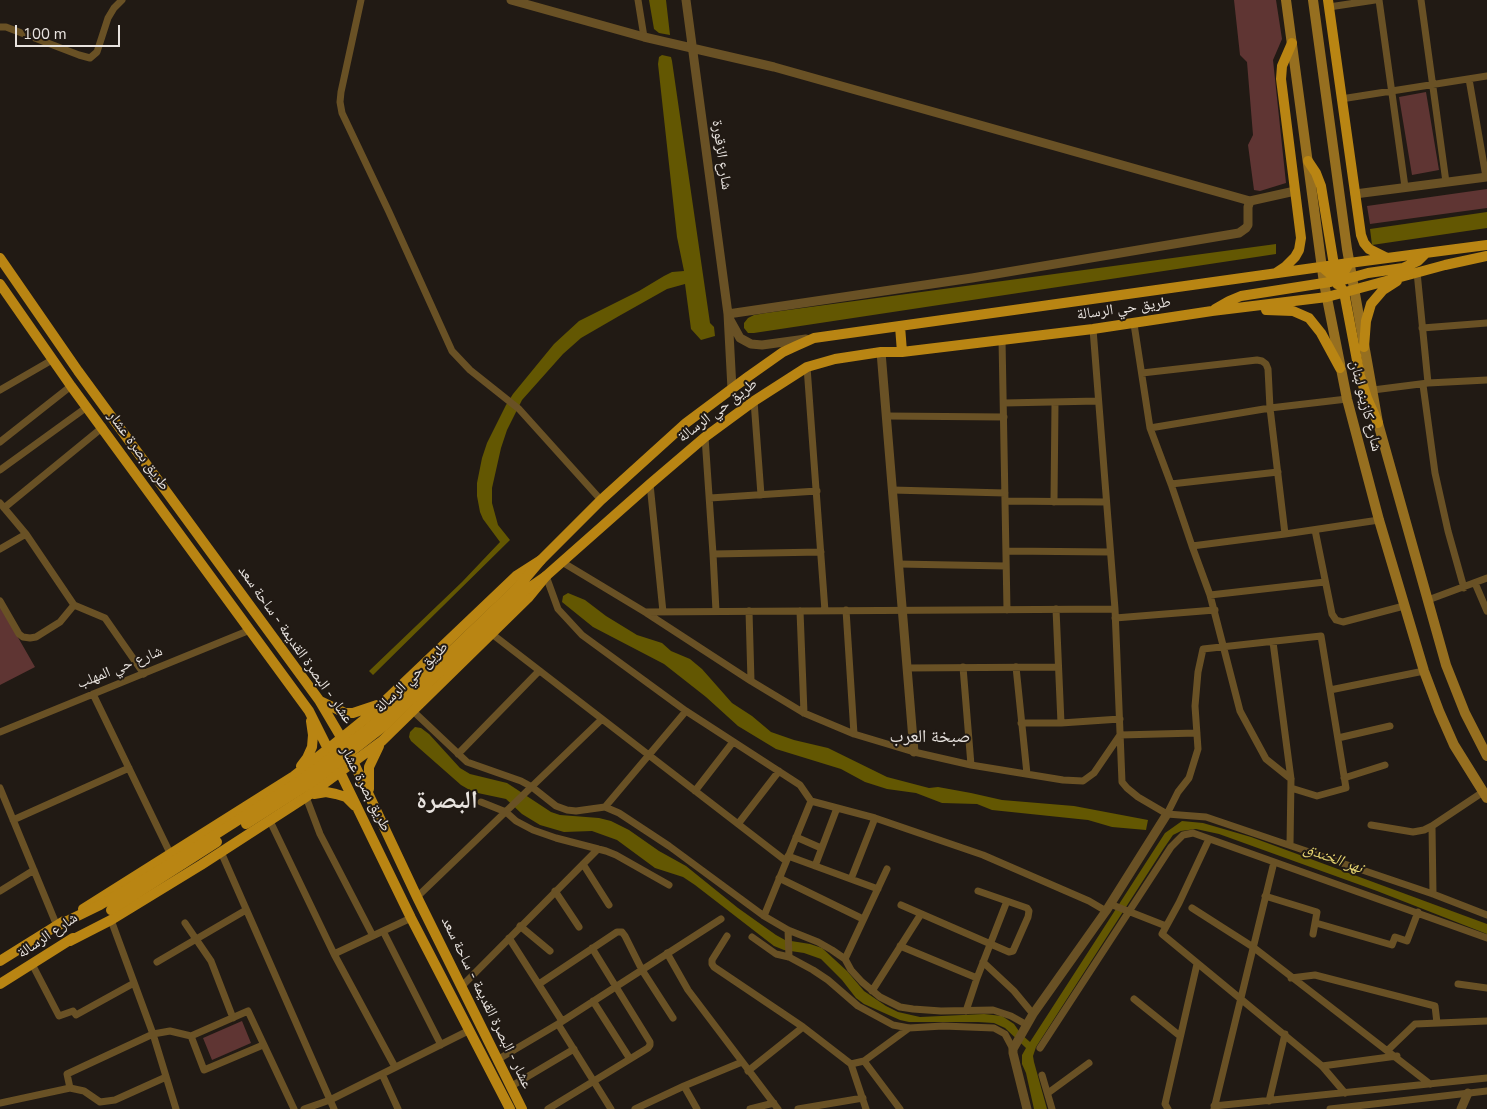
<!DOCTYPE html>
<meta charset="utf-8">
<style>
body{margin:0}
#map{position:relative;width:1487px;height:1109px;overflow:hidden;background:#211a14;font-family:"Nunito Sans",sans-serif}
canvas{display:block}
.scale{position:absolute;left:15px;top:25px;width:105px;height:22px;box-sizing:border-box;border:2px solid #e8e3df;border-top:0;padding-left:6px;font-size:15px;line-height:18px;white-space:nowrap;color:#e8e3df;-webkit-text-stroke:4px #211a14;paint-order:stroke}
</style>
<div id="map">
<canvas width="1487" height="1109"></canvas>
<div class="scale">100 m</div>
</div>
<script>
const g = document.querySelector('canvas').getContext('2d');
g.lineJoin = 'round';
function fillPath(path, color) { g.fillStyle = color; g.fill(path, 'evenodd'); }
const shape = rows => new Path2D(rows.map(r => 'M' + r).join(''));
function trace(path, color, width, dash) { g.strokeStyle = color; g.lineWidth = width; g.lineCap = dash ? 'butt' : 'round'; g.setLineDash(dash || []); g.stroke(path); }
function drawText(font, color, halo, rows, align = 'center') {
  g.font = font + ' "Nunito Sans","Noto Naskh Arabic",sans-serif'; g.lineWidth = 4; g.setLineDash([]); g.textBaseline = 'middle'; g.strokeStyle = halo; g.fillStyle = color; for (const [text, x, y, turn = 0] of rows) {
    g.save(); g.translate(x, y); g.rotate((+turn || 0) * Math.PI / 180); g.textAlign = isNaN(turn) ? turn : align; if (halo) g.strokeText(text, 0, 0); g.fillText(text, 0, 0); g.restore();
  }
}
const green = shape([
 [1234,0,1276,0,1282,39,1273,60,1286,183,1260,191,1254,190,1248,145,1253,135,1247,62,1240,55],
 [1426,92,1439,170,1412,175,1399,97],
 [1487,189,1487,208,1370,224,1367,206],
 [0,606,35,667,0,685],
 [242,1021,251,1043,212,1060,203,1038]
]);
const water = shape([
 [649,0,666,0,670,35,659,33,654,29],
 [662,55,671,57,672,61,710,323,714,327,715,336,701,340,691,329,685,284,667,289,619,316,581,338,563,354,522,400,507,430,501,448,492,488,492,503,498,525,510,540,373,675,369,671,462,582,500,542,483,519,480,512,477,496,477,483,482,458,487,443,506,405,513,394,554,344,579,321,639,291,664,276,672,272,684,271,677,237,658,64,659,57],
 [1487,212,1487,228,1372,245,1370,229],
 [1276,244,1276,254,754,333,748,333,744,328,744,323,748,318,754,315,766,313],
 [568,593,585,600,606,616,637,635,662,643,671,651,690,659,702,669,732,703,752,716,771,732,794,740,828,748,887,777,929,788,938,787,971,793,1002,800,1074,806,1148,820,1146,830,1112,827,1088,820,992,810,977,804,942,803,916,793,887,789,865,782,841,769,776,749,738,726,706,697,664,664,593,627,562,602,563,596],
 [415,727,421,728,429,734,460,768,470,774,507,783,551,812,560,815,599,818,611,821,629,830,659,851,686,866,738,908,776,935,785,940,810,944,822,948,847,971,864,991,886,1006,898,1012,920,1017,984,1014,1002,1016,1014,1024,1021,1034,1030,1042,1165,833,1182,821,1203,823,1251,837,1487,924,1487,934,1377,891,1219,834,1196,829,1181,831,1173,835,1164,848,1036,1047,1033,1056,1034,1062,1047,1109,1034,1109,1026,1073,1022,1064,1022,1055,1026,1048,1005,1028,994,1023,978,1022,909,1022,900,1020,864,1004,856,998,842,980,821,959,804,953,784,950,774,946,695,885,683,877,655,868,617,840,592,831,564,832,540,825,522,814,506,799,473,792,461,785,411,741,409,737,410,732]
]);
const minor = shape([
 [361,0,341,92,340,102,342,113,389,212,452,351,470,370,519,409,601,500],
 [638,0,644,37],
 [1379,0,1405,187],
 [1421,0,1446,182],
 [1329,7,1375,0],
 [0,27,6,27,79,55,90,58,97,52,108,18,114,8,122,0],
 [1469,79,1486,177],
 [1341,99,1487,76],
 [1417,272,1428,383],
 [1134,324,1150,428,1171,484,1192,546,1210,595,1240,711,1266,759,1291,779],
 [1422,328,1487,323],
 [1093,329,1115,609,1122,782,1127,788,1138,797,1167,814,1206,817,1433,894,1487,915],
 [1002,339,1007,610],
 [807,367,825,611],
 [1142,373,1257,360,1262,361,1266,364,1268,369,1270,408,1285,534],
 [1423,385,1435,473,1448,531,1464,588],
 [0,390,52,360],
 [1373,390,1428,383,1487,380],
 [754,401,761,495],
 [1004,403,1098,401],
 [886,416,1004,417],
 [1150,428,1270,408,1347,399],
 [705,437,713,554,716,611],
 [0,442,71,386],
 [0,470,87,407],
 [650,484,663,612],
 [1171,484,1278,472],
 [892,490,1005,493],
 [710,498,817,491],
 [1005,501,1106,502],
 [1054,502,1055,403],
 [0,503,26,534,74,605,105,618,144,674],
 [4,508,103,427],
 [1315,530,1332,614,1336,620,1343,622,1404,606],
 [1192,546,1285,534,1379,520],
 [0,549,26,534],
 [1006,551,1110,552],
 [713,554,821,552],
 [562,562,645,612,751,681,804,713,854,734,914,752,971,765,1063,780,1083,781,1094,773,1120,735,1197,733],
 [898,564,1006,566],
 [546,576,558,609,582,635,686,711,800,785,811,801,875,818,983,855,1089,901,1106,911],
 [1475,583,1487,611],
 [1210,595,1325,582],
 [1428,600,1487,578],
 [0,601,19,634,23,637,30,638,36,637,60,622,74,605],
 [1056,609,1061,723],
 [846,610,854,734],
 [749,611,751,681],
 [800,611,804,713],
 [645,612,1115,609],
 [1115,618,1215,610],
 [492,634,786,861],
 [1273,642,1291,779,1290,845],
 [963,667,971,765],
 [1016,667,1027,774],
 [907,668,1058,667],
 [1330,690,1424,671],
 [93,694,170,853],
 [413,711,467,762,521,781,532,787,556,806,567,810,576,811,605,807,619,813,669,846,764,916,788,930,818,942,832,950,845,959,851,970,862,982,880,997,900,1007,913,1009,941,1011,993,1010,1011,1016,1027,1025],
 [1021,723,1061,723,1120,719],
 [0,732,250,630],
 [1338,738,1390,726],
 [458,754,539,671],
 [1344,778,1385,765],
 [0,788,57,926],
 [695,791,733,742],
 [306,797,320,834,373,936],
 [481,802,506,812,516,821,533,830,556,838,606,851,616,855,669,885],
 [605,807,686,711],
 [1167,814,1178,792,1189,778,1198,749,1195,706,1198,672,1203,649,1321,636,1346,788,1317,796,1291,788],
 [13,820,129,768],
 [270,821,334,954,395,1067],
 [738,824,779,771],
 [1371,825,1413,832,1424,830,1432,826,1483,792],
 [1432,826,1433,894],
 [796,837,821,848],
 [1209,839,1179,903,1162,934,1322,1066,1345,1093],
 [221,852,334,1109],
 [788,856,878,889],
 [583,864,609,905],
 [815,866,837,808],
 [779,878,863,919],
 [851,879,875,818],
 [0,891,34,870],
 [555,891,579,927],
 [1265,896,1317,912,1313,934],
 [417,897,602,719],
 [1110,904,1166,926],
 [901,905,1009,952,1013,951,1028,917,1029,911,1027,908,978,891],
 [1192,908,1253,947,1430,1084],
 [764,916,811,801],
 [111,920,153,1034,176,1109],
 [185,923,211,961,233,1018],
 [1316,923,1392,945,1395,937,1407,941,1418,912],
 [520,926,550,951],
 [788,930,789,957],
 [383,931,441,1045],
 [727,936,712,960,712,964,714,967,803,1027,851,1064,866,1109],
 [752,937,776,954,789,957,813,970,828,980,858,1006,893,1025,909,1028,943,1026,994,1028,1005,1034,1013,1049],
 [509,938,562,1021],
 [900,946,977,978],
 [667,953,688,990,778,1109],
 [334,954,411,918],
 [845,959,887,869],
 [157,962,246,910],
 [983,962,1014,991,1033,1014],
 [32,964,59,1016,73,1011,76,1015,134,983],
 [1291,978,1315,975,1435,1006,1437,1023],
 [539,984,617,932,622,932,625,936,642,970,673,1018],
 [1458,984,1487,988],
 [462,986,598,849],
 [872,991,921,914],
 [1134,999,1180,1036],
 [593,1001,630,1059],
 [966,1011,977,978,1007,901],
 [558,1024,611,1109],
 [191,1036,204,1070,263,1045],
 [1040,1048,1171,847,1183,835,1193,833,1487,938],
 [1388,1050,1415,1024,1487,1021],
 [497,1060,558,1024,721,919],
 [864,1061,900,1109],
 [851,1064,864,1061,909,1028],
 [1322,1066,1397,1056],
 [748,1071,803,1027],
 [382,1074,398,1109],
 [1042,1075,1052,1109],
 [684,1086,697,1109],
 [510,1087,574,1049],
 [70,1088,84,1091,100,1102,115,1100,166,1077],
 [1048,1093,1089,1063],
 [1269,1101,1285,1034],
 [0,1103,70,1088,67,1074,153,1034,170,1031,191,1036,248,1011,294,1109],
 [1214,1106,1487,1078],
 [304,1109,330,1100,468,1031],
 [548,1109,630,1059,648,1048,650,1045,650,1042,592,948],
 [635,1109,684,1086,742,1062],
 [750,1109,774,1103],
 [798,1109,863,1098],
 [1168,1109,1165,1104,1197,964],
 [1214,1109,1274,862],
 [1330,1109,1487,1091]
]);
const tertiary = shape([
 [511,0,644,37,774,67,1250,201],
 [686,0,728,314,732,389],
 [1355,194,1487,177],
 [728,314,972,278,1239,233,1246,228,1248,225,1248,207,1250,201,1295,191],
 [730,320,740,338,751,344,762,345,806,339],
 [881,352,914,752],
 [1027,1109,1013,1053,1013,1049,1033,1014,1106,911,1167,814],
 [1461,1109,1468,1093]
]);
const secondary = shape([
 [1286,0,1324,283,1347,399,1379,520,1424,671,1439,711,1454,745,1487,798],
 [1313,0,1347,249,1378,423,1446,665,1465,713,1487,756]
]);
const primary = shape([
 [1328,0,1361,235,1364,243,1369,249,1387,258],
 [1308,161,1316,173,1321,186,1334,265,1336,270],
 [0,258,78,371,319,700,345,744],
 [1322,267,1336,279,1344,292,1360,376,1367,398,1378,423],
 [1276,273,1285,267,1295,257,1299,250,1301,238,1281,79,1282,66,1292,43],
 [0,284,71,386,309,711,331,755],
 [1337,284,1343,280,1368,273,1403,268,1418,261,1425,254],
 [1215,309,1229,301,1241,296,1330,282,1343,274,1349,263],
 [1266,310,1293,311,1309,318,1321,333,1340,368],
 [900,326,902,352],
 [1364,347,1366,321,1371,304,1383,290,1397,281],
 [320,701,345,713,353,713,377,705],
 [351,757,417,897,522,1109],
 [301,766,307,758,312,747,313,735,311,721],
 [338,768,411,918,510,1109],
 [369,789,369,767,379,746],
 [314,794,326,792,336,794,346,797,355,806],
 [83,909,294,776,328,749,370,715,516,576,541,560,601,500,686,423,749,376,783,352,796,346,814,338,1349,263,1487,245],
 [70,941,111,920,201,865,306,797,382,741,528,598,546,576,650,484,705,437,754,401,807,367,835,359,881,352,902,352,1093,329,1212,311,1327,297,1445,265,1487,256],
 [0,961,64,921],
 [0,984,73,938]
]);
const primaryBridge = shape([
 [246,824,312,782,384,726,523,592,546,576],
 [111,910,217,842],
 [57,926,100,905,163,868,301,780,328,760,369,728,415,686,519,586,541,560]
]);
const streetNames = [
 ["شارع الزقورة",721,155,82],
 ["طريق حي الرسالة",1124,309,-8],
 ["شارع كازينو لبنان",1365,406,76],
 ["طريق حي الرسالة",718,411,-37],
 ["طريق بصرة عشار",138,451,54],
 ["عشار - البصرة القديمة - ساحة سعد",295,645,55],
 ["شارع حي المهلب",120,668,-22],
 ["طريق حي الرسالة",412,678,-44],
 ["طريق بصرة عشار",365,789,63],
 ["شارع الرسالة",48,936,-34],
 ["عشار - البصرة القديمة - ساحة سعد",486,1003,64]
];
const waterNames = [
 ["نهر الخندق",1333,859,20]
];
const quarterNames = [
 ["صبخة العرب",930,738]
];
const townNames = [
 ["البصرة",447,802]
];
fillPath(green, '#5f3533');
fillPath(water, '#635702');
trace(minor, '#695125', 7);
trace(tertiary, '#695125', 9);
trace(secondary, '#966f20', 10);
trace(primary, '#b98513', 10);
trace(primaryBridge, '#b98513', 10);
drawText('15px', '#e8e3df', '#211a14', streetNames);
drawText('italic 16px', '#e8d772', '#211a14', waterNames);
drawText('18px', '#e8e3df', '#211a14', quarterNames);
drawText('bold 25px', '#e8e3df', '#211a14', townNames);
</script>
